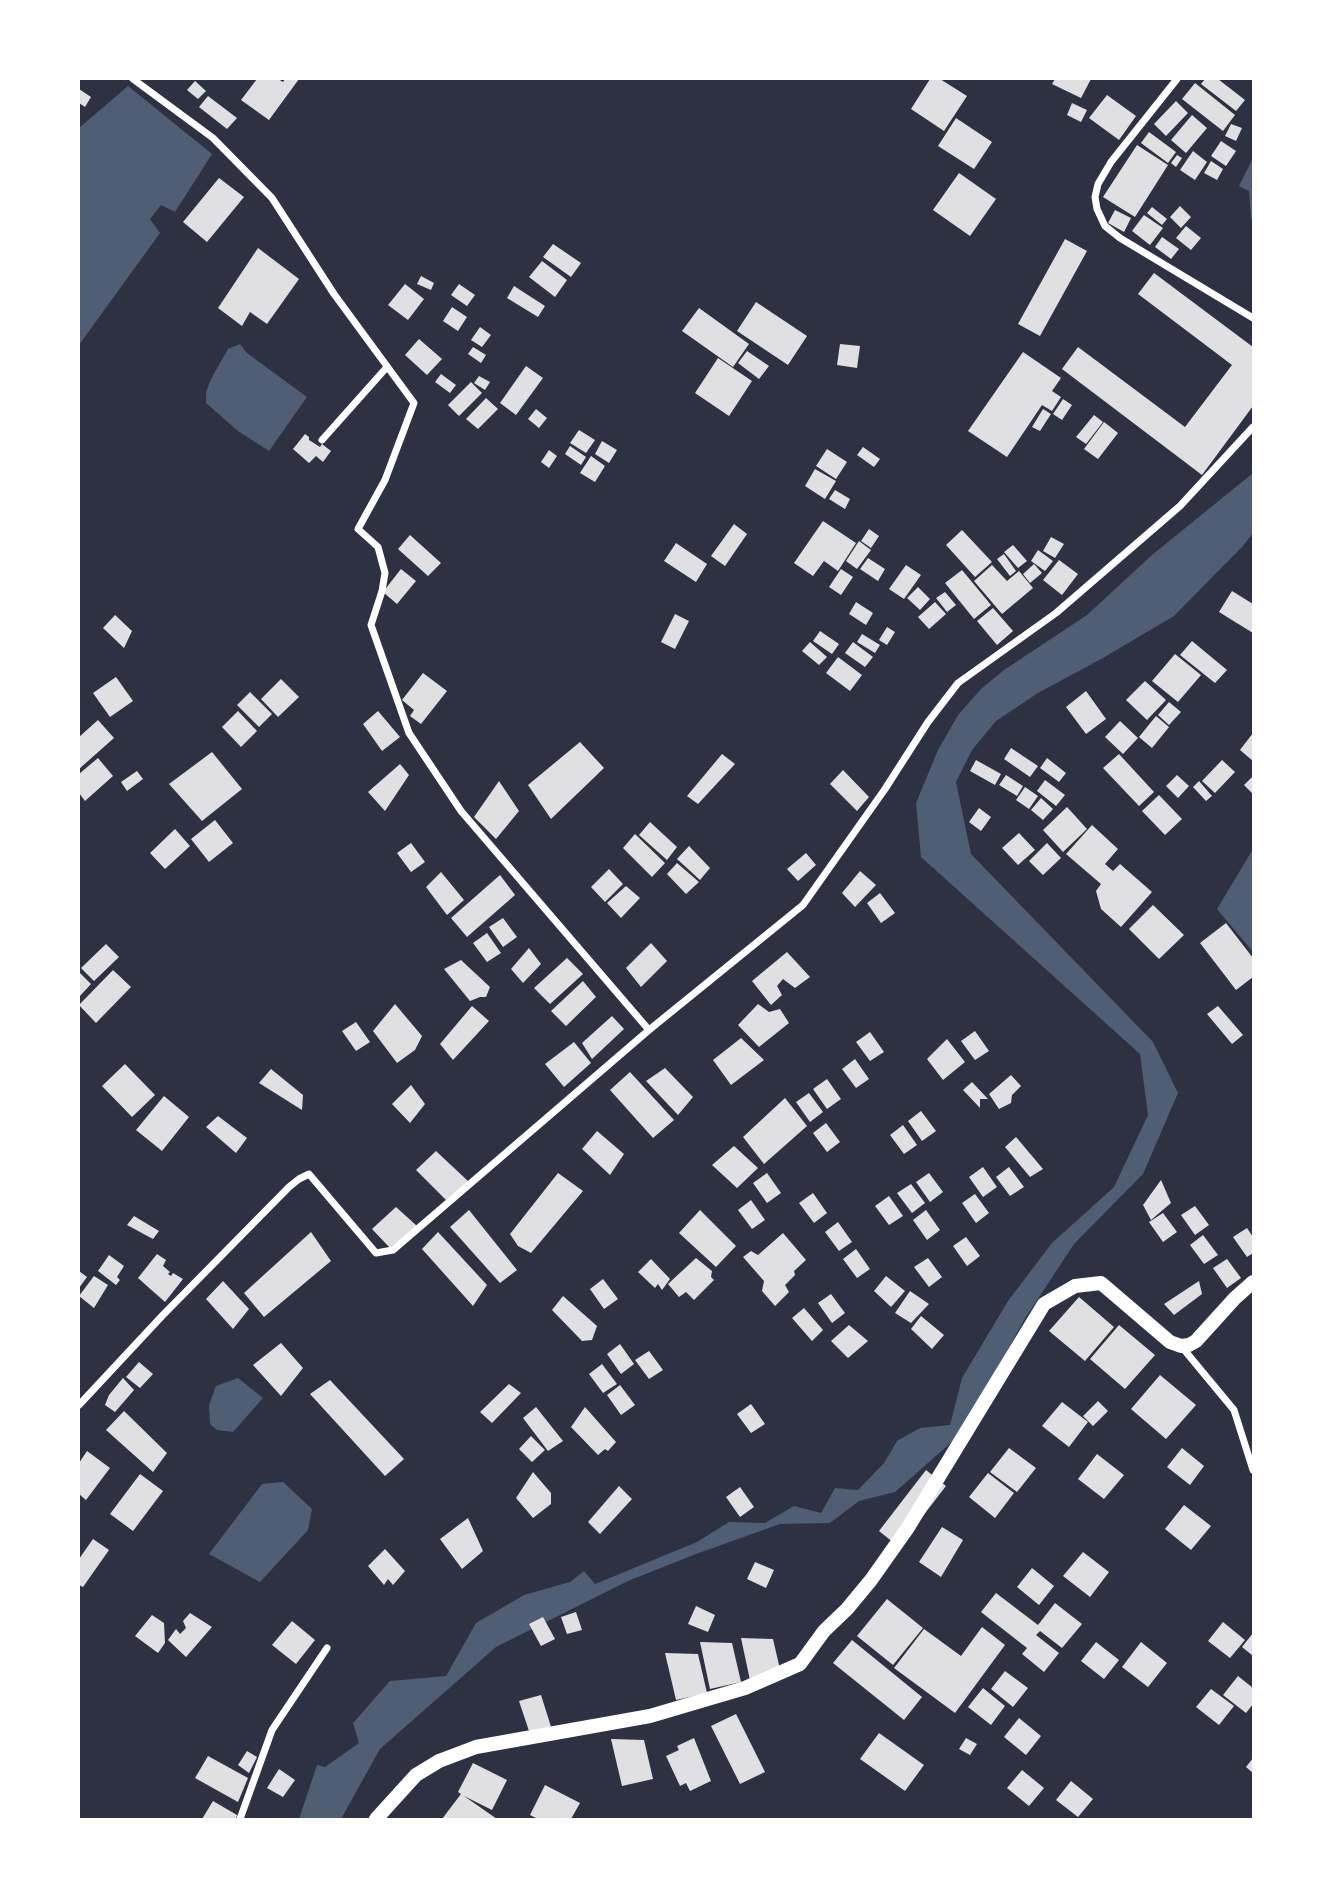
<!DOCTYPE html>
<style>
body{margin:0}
#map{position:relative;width:1332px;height:1898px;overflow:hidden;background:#2d3142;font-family:Karla,sans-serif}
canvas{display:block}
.frame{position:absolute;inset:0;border:80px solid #fff;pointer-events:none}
</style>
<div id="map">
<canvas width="1332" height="1898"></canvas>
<div class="frame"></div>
</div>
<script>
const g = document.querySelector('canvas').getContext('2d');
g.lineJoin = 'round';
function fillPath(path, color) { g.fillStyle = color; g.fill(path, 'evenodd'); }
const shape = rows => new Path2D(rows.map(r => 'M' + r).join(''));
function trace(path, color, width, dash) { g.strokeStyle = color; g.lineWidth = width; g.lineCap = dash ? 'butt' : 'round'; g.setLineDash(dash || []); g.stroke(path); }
const water = shape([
 [128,86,212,154,175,212,161,205,150,219,160,233,79,345,79,128],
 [1253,158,1253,220,1251,218,1249,191,1239,186],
 [240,344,247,353,307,397,269,451,238,431,206,403,206,392,211,379,228,349],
 [1253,473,1253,533,1242,547,1174,616,1103,658,1038,693,996,721,972,750,956,782,971,854,1153,1042,1178,1093,1143,1174,1074,1244,1024,1320,962,1433,895,1492,859,1501,830,1523,780,1524,696,1554,628,1581,496,1647,380,1749,341,1819,299,1819,317,1765,325,1767,359,1743,353,1723,390,1681,446,1676,476,1623,524,1595,570,1582,584,1571,595,1584,697,1542,729,1522,765,1523,794,1506,821,1513,835,1488,858,1490,884,1463,897,1441,920,1428,950,1425,962,1378,1008,1301,1052,1243,1114,1187,1148,1115,1140,1054,921,857,916,803,938,750,958,715,981,689,1004,670,1087,615,1152,555],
 [1253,849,1253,952,1217,909],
 [238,1378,263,1398,233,1432,217,1430,210,1424,209,1405,216,1386],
 [283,1482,312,1509,308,1530,260,1582,209,1554,262,1484]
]);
const building = shape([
 [257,79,278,79,283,82,285,79,299,79,269,120,241,100],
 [930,79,940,79,967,96,944,131,911,109],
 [1055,79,1091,79,1081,98,1052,84],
 [1205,79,1218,79,1245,100,1236,111,1201,84],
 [195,81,206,91,198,99,187,90],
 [1195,83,1235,115,1223,131,1182,99],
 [79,89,91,97,85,107,79,103],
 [1107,95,1136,116,1119,140,1089,118],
 [208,96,237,118,227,129,199,107],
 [1176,101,1188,113,1166,136,1154,124],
 [1072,103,1087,110,1081,122,1067,115],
 [1192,115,1207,128,1186,153,1171,140],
 [956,118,992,142,974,169,938,146],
 [1231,124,1242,128,1236,141,1225,136],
 [1149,132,1176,152,1168,163,1141,143],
 [1221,141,1236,151,1226,166,1211,156],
 [1137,145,1168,165,1135,217,1103,197],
 [1193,151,1207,162,1195,180,1180,170],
 [1177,155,1182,158,1176,167,1171,163],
 [1211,161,1223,169,1217,180,1204,173],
 [959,173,996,199,970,236,933,210],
 [219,178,244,197,207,242,183,222],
 [1180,206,1191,217,1181,228,1170,217],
 [1152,207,1167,219,1162,225,1147,213],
 [1115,210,1131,218,1124,232,1108,223],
 [1144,215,1163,228,1150,245,1132,231],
 [1186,226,1201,238,1191,250,1176,238],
 [1162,237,1179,249,1171,259,1155,247],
 [1065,239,1087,251,1040,336,1018,324],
 [553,244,581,263,571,277,543,257],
 [258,248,299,279,267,324,250,312,242,326,218,308],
 [542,261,567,280,555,297,529,277],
 [1154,273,1253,347,1253,406,1202,475,1062,369,1078,347,1185,427,1232,365,1138,294],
 [421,276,434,283,431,290,417,284],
 [405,284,424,299,408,320,388,305],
 [459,284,475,295,467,306,451,295],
 [514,286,545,306,538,317,507,298],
 [756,302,807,336,788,365,737,331],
 [452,307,467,317,458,331,443,321],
 [699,308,749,344,733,367,682,331],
 [480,327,491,335,482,347,471,340],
 [419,339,442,359,427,375,405,355],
 [840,344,860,346,857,368,837,365],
 [473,347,486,355,481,363,468,354],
 [747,351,769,366,759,379,738,363],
 [1023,352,1061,378,1052,391,1061,397,1052,411,1042,405,1007,457,968,431],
 [718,358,752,381,729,416,695,393],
 [526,366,543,378,516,415,500,403],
 [441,374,456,385,450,393,435,382],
 [479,376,490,382,485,390,474,383],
 [471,382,482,393,459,416,448,405],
 [486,398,498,409,478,429,466,419],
 [1063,399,1072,405,1062,420,1053,414],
 [536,409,547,418,539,428,528,419],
 [1043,409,1051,414,1040,431,1032,427],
 [1094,415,1103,422,1086,444,1076,437],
 [1104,422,1118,433,1098,459,1084,449],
 [579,430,595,440,586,453,570,443],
 [305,434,309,437,309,440,320,447,322,444,331,451,323,462,316,456,309,463,293,449],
 [602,441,617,450,609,463,595,454],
 [570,446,586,457,581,465,565,454],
 [863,447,880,459,874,467,857,455],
 [827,449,847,462,836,479,816,466],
 [549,450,557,456,549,468,541,462],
 [591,456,605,466,595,482,580,473],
 [815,469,836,481,825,499,805,486],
 [835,490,850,499,845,509,829,499],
 [823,521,856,543,838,571,824,561,813,576,794,563],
 [734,524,747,534,725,566,711,556],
 [869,529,879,536,871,548,861,541],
 [962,530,992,562,975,577,946,545],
 [410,535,441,563,428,576,398,549],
 [1051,537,1064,544,1055,558,1043,551],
 [859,541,871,550,857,569,846,561],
 [676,543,707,564,696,582,664,561],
 [1013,545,1027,561,1018,568,1004,552],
 [1038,550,1053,561,1045,571,1031,561],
 [1004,554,1016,571,1010,576,997,559],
 [868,558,885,569,878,581,860,569],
 [1059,560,1078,574,1062,595,1043,580],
 [1034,564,1042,573,1030,583,1023,574],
 [906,565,921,575,904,599,889,589],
 [992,565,1007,581,1019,571,1033,588,1002,614,974,581],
 [401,569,416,581,397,604,383,592],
 [841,569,853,577,841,595,829,587],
 [962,570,991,605,974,619,945,583],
 [918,587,930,599,920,610,907,598],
 [1232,591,1253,604,1253,633,1219,612],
 [945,592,956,605,947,612,936,598],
 [856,602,873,613,866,625,849,614],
 [935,602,946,614,929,629,918,617],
 [993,608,1013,631,997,645,977,621],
 [675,614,689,621,675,649,661,642],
 [115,615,132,631,124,648,103,628],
 [887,627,895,632,887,645,879,640],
 [820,631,839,644,832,654,813,641],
 [862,634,880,645,875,653,857,642],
 [1192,641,1227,670,1215,683,1180,655],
 [810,642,827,657,819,665,802,651],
 [853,642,873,657,865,667,845,653],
 [1175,654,1201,675,1178,702,1152,681],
 [838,657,862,675,850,691,826,673],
 [423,673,447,691,421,724,410,716,414,710,402,700],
 [116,677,133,701,110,717,93,693],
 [281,679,299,697,278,717,261,699],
 [1145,681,1166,700,1147,720,1126,700],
 [1086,691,1106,719,1086,734,1066,707],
 [250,692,272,714,259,727,237,705],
 [1169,702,1181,712,1169,725,1158,715],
 [238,711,257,731,241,747,222,727],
 [378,711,400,737,382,751,363,724],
 [1156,716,1169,727,1152,748,1139,737],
 [98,720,114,738,79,769,79,737],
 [1120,721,1138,738,1123,754,1105,737],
 [1253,733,1253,761,1240,750],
 [580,742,604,768,551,819,528,785],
 [1011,748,1038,766,1030,777,1004,759],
 [212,752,242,789,202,821,169,784],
 [722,754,735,764,698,804,687,796],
 [1119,754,1154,792,1139,806,1103,768],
 [98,758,113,776,85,801,79,793,79,774],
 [1047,758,1066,773,1059,782,1040,768],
 [976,760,1001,774,995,785,970,771],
 [1222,760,1235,772,1215,793,1202,781],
 [400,764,409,775,385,811,368,792],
 [843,770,869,797,857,811,830,784],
 [137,771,143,779,127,791,121,782],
 [1006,775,1023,786,1017,796,999,785],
 [1177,775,1189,786,1178,798,1166,786],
 [1253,776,1253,794,1244,785],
 [1045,780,1065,795,1056,806,1037,791],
 [499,781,519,811,496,839,474,817],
 [1199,781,1212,796,1206,801,1193,787],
 [1025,787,1038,796,1029,809,1016,800],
 [1159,795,1182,819,1165,835,1142,811],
 [1041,798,1053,809,1043,820,1031,810],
 [1067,807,1087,829,1063,852,1043,830],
 [979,808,991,817,981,831,969,822],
 [215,820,233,843,209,862,191,839],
 [650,822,677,847,667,860,639,835],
 [1092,825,1118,849,1105,864,1113,871,1120,864,1152,892,1121,927,1101,909,1096,891,1101,884,1066,854],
 [175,829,190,846,165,869,150,853],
 [1019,833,1035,850,1018,865,1002,848],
 [635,834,665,863,652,877,623,848],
 [411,843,425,862,411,872,397,853],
 [1047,843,1061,858,1043,875,1029,861],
 [689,846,710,868,700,880,677,859],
 [806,853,816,865,798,881,787,869],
 [677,863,699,882,686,894,667,874],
 [609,869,623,884,605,902,591,887],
 [860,871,876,885,855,907,842,893],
 [441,872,464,900,447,915,426,887],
 [500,875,515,895,467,937,451,918],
 [626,886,640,898,621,918,607,903],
 [880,893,895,913,881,923,867,903],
 [1153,905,1184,935,1159,959,1129,929],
 [503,918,517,937,503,947,489,927],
 [1226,923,1253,958,1253,977,1236,990,1200,943],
 [487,933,501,953,487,962,473,943],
 [651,943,667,961,641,987,626,968],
 [106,944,119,957,94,981,81,968],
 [529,948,541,964,523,983,511,969],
 [787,952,810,977,795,988,783,979,777,986,782,995,771,1005,752,981],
 [567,958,583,974,550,1004,534,988],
 [461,960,490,987,486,997,480,997,470,1001,444,969],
 [113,970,131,987,96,1023,79,1005],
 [79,972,91,984,79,997],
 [583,981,596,997,566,1026,551,1011],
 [395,1004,422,1036,415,1050,397,1063,373,1031],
 [758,1004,769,1012,780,1009,789,1023,759,1047,738,1025],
 [472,1006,489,1021,453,1060,440,1044],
 [1218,1006,1243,1035,1232,1044,1207,1014],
 [612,1016,624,1029,592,1059,582,1043],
 [356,1022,370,1042,356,1051,342,1031],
 [975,1031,989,1051,975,1060,961,1041],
 [870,1032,884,1052,870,1061,856,1042],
 [741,1038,764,1060,731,1085,713,1060],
 [947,1039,965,1062,943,1080,927,1059],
 [574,1042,591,1063,564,1087,545,1064],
 [855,1059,869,1079,856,1088,842,1069],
 [125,1064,155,1095,132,1117,102,1086],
 [665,1068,693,1097,678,1115,646,1081],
 [271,1069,303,1095,302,1110,259,1083],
 [630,1072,674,1120,653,1138,610,1090],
 [1011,1075,1021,1086,1012,1095,1011,1103,999,1109,989,1094],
 [827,1079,841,1099,827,1109,813,1089],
 [972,1082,988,1099,980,1099,980,1108,963,1090],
 [411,1085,425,1104,410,1123,392,1104],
 [809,1093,823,1112,810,1122,796,1102],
 [164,1096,189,1117,162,1151,136,1130],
 [785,1098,807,1126,764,1164,743,1137],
 [921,1111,936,1131,922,1141,908,1121],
 [218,1116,247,1138,236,1153,206,1127],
 [826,1123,840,1142,827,1152,813,1133],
 [903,1125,917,1145,904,1154,890,1135],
 [597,1131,624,1154,610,1175,582,1149],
 [1016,1137,1043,1169,1030,1177,1005,1147],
 [734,1146,758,1168,737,1188,712,1165],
 [436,1151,469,1182,446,1200,416,1170],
 [983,1167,997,1187,983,1197,969,1177],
 [1009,1167,1024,1187,1010,1196,996,1177],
 [558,1173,583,1191,531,1253,518,1246,510,1234],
 [767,1173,781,1193,767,1203,753,1183],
 [929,1173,943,1192,930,1202,916,1182],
 [1161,1180,1171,1203,1151,1220,1143,1205],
 [911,1184,925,1203,912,1213,897,1193],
 [813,1193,827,1213,814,1223,799,1203],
 [975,1194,989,1213,976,1223,962,1203],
 [889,1196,903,1216,889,1225,875,1206],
 [751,1200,765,1220,752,1229,738,1210],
 [1195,1206,1209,1225,1195,1235,1181,1215],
 [396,1207,417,1226,390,1248,372,1229],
 [469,1210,517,1270,500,1283,450,1227],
 [700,1210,736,1246,716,1267,679,1233],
 [926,1210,940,1230,927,1240,913,1220],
 [1163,1213,1177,1232,1163,1242,1149,1222],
 [134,1216,159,1231,153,1239,127,1225],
 [838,1222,852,1242,839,1251,825,1232],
 [1247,1228,1253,1237,1253,1253,1247,1257,1233,1237],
 [311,1232,331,1261,264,1317,244,1293],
 [438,1232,487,1285,473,1306,422,1249],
 [783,1233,806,1260,794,1271,795,1275,785,1285,789,1292,775,1306,762,1291,764,1281,743,1257,751,1251,758,1255],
 [1203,1235,1218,1255,1204,1264,1190,1245],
 [966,1237,980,1256,967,1266,953,1246],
 [856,1249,870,1269,857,1278,843,1259],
 [157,1254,166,1260,163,1266,170,1272,168,1274,171,1276,173,1273,183,1279,165,1302,138,1278],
 [109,1255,124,1266,117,1277,120,1280,116,1285,98,1271],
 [696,1258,712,1271,711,1277,714,1280,694,1300,686,1292,679,1297,668,1284],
 [928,1258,942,1277,929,1287,914,1267],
 [651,1259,670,1279,662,1290,658,1284,655,1288,638,1272],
 [1227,1259,1241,1278,1227,1288,1213,1268],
 [79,1271,87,1277,79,1288],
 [94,1276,108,1285,94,1308,79,1296],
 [886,1276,905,1291,891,1307,874,1291],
 [603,1279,618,1299,604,1309,590,1289],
 [223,1281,249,1309,233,1329,206,1299],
 [1199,1281,1202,1294,1174,1315,1164,1304],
 [910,1291,929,1304,911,1323,895,1313],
 [831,1294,845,1313,832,1323,818,1303],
 [563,1296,597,1326,592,1340,582,1341,552,1310],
 [1079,1297,1114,1327,1085,1361,1049,1331],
 [804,1308,823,1330,812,1341,792,1318],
 [921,1316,944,1335,932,1349,911,1329],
 [849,1325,868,1341,848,1358,831,1341],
 [1119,1325,1155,1355,1125,1389,1090,1359],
 [281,1343,303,1368,281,1396,253,1365],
 [620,1344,634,1364,621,1374,607,1354],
 [649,1351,663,1370,649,1379,635,1360],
 [139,1362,153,1374,140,1388,126,1377],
 [602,1364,617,1384,603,1393,589,1374],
 [1160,1375,1196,1405,1166,1439,1131,1409],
 [123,1378,134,1390,115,1412,105,1405,109,1395],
 [330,1380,404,1459,385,1476,310,1394],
 [509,1384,521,1393,492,1423,480,1412],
 [620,1385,635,1405,621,1415,607,1395],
 [1098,1401,1108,1411,1093,1426,1083,1416],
 [1062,1402,1088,1422,1069,1447,1042,1426],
 [751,1404,765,1424,751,1433,737,1414],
 [536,1407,563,1441,548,1451,523,1418],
 [585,1407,616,1442,608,1451,605,1449,598,1455,571,1427],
 [124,1411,167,1453,153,1472,106,1430],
 [531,1436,545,1450,532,1462,519,1449],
 [1009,1448,1036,1468,1017,1492,990,1472],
 [1182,1448,1204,1466,1190,1485,1167,1467],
 [87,1451,110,1468,86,1500,79,1494,79,1463],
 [1097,1454,1124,1475,1104,1499,1078,1479],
 [926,1470,946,1486,899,1547,879,1531],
 [533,1472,551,1493,551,1504,533,1518,516,1498],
 [988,1473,1014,1493,995,1518,969,1497],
 [140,1474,163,1491,133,1531,110,1514],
 [619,1486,632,1499,600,1534,588,1522],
 [740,1487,754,1507,740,1517,726,1497],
 [1184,1505,1211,1526,1191,1550,1165,1529],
 [468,1518,483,1551,462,1569,440,1539],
 [942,1527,963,1540,941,1577,919,1562],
 [93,1539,109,1550,83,1587,79,1585,79,1559],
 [385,1549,405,1571,393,1585,388,1579,384,1585,368,1566],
 [1083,1552,1109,1572,1090,1597,1063,1576],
 [755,1562,774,1570,766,1588,747,1579],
 [1032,1568,1054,1586,1039,1605,1017,1587],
 [996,1593,1038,1625,1055,1603,1082,1624,1062,1648,1040,1631,1036,1635,1059,1653,1044,1672,1022,1654,1027,1648,981,1612],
 [887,1599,923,1628,893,1665,857,1636],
 [696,1606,715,1615,708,1632,688,1624],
 [576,1612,582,1630,567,1634,561,1617],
 [190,1613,212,1627,186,1657,168,1640,176,1629,180,1634,186,1628,183,1621],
 [152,1615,164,1623,165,1643,158,1653,135,1636],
 [543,1617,555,1639,541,1646,529,1624],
 [292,1621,315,1640,296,1664,272,1645],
 [1223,1622,1245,1640,1230,1658,1208,1641],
 [982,1627,1005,1645,955,1713,894,1668,924,1629,961,1656],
 [1253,1633,1253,1656,1242,1647],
 [741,1638,773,1639,782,1678,751,1685],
 [852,1640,922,1697,904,1720,833,1663],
 [700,1642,732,1643,741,1682,710,1689],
 [1096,1642,1119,1660,1104,1679,1081,1661],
 [1141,1642,1167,1663,1148,1687,1122,1667],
 [665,1653,698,1654,707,1693,676,1700],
 [1005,1671,1028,1688,1013,1707,991,1689],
 [1238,1676,1253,1688,1253,1704,1246,1713,1223,1695],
 [983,1688,1005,1706,991,1725,968,1707],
 [1211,1689,1234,1706,1219,1725,1196,1707],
 [541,1695,553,1733,532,1740,519,1701],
 [736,1714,765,1772,740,1784,711,1726],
 [1019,1718,1041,1736,1026,1755,1004,1737],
 [879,1733,924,1765,905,1791,860,1759],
 [694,1738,711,1781,690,1791,686,1783,680,1786,666,1756,679,1750,677,1746],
 [966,1738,977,1744,970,1755,959,1749],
 [611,1739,644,1740,653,1779,622,1786],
 [247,1751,257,1757,249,1773,238,1765],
 [208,1756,248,1778,238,1802,195,1778],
 [1253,1758,1253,1773,1246,1767],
 [473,1763,507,1780,492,1810,464,1796,497,1819,442,1819,461,1794,458,1792],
 [279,1769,295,1780,283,1797,267,1788],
 [1022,1770,1044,1788,1029,1806,1007,1788],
 [1071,1781,1093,1799,1078,1817,1056,1800],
 [545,1785,580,1803,571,1819,538,1819,530,1815],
 [213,1801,237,1815,236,1819,202,1819]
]);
const minor = shape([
 [1177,79,1111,162,1098,184,1095,197,1097,209,1105,226,1120,238,1253,318],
 [322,440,387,367],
 [649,1030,803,905,885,789,928,722,958,683,1056,613,1180,506,1253,427],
 [1181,1346,1234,1410,1253,1470],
 [79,1405,162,1316,289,1187,299,1179,309,1174,376,1253,393,1250,649,1030,461,811,409,733,371,625,382,591,385,573,378,547,358,529,385,480,414,403,334,294,272,198,213,138,133,79],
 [240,1819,272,1730,327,1648]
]);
const secondary = shape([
 [376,1819,416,1775,439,1761,476,1747,650,1716,745,1688,800,1664,824,1631,847,1609,871,1580,907,1529,1044,1304,1075,1286,1101,1283,1170,1342,1181,1346,1189,1345,1196,1341,1235,1298,1253,1282]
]);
fillPath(water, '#4f5d75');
fillPath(building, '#e0e0e3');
trace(minor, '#fff', 7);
trace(secondary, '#fff', 14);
</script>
